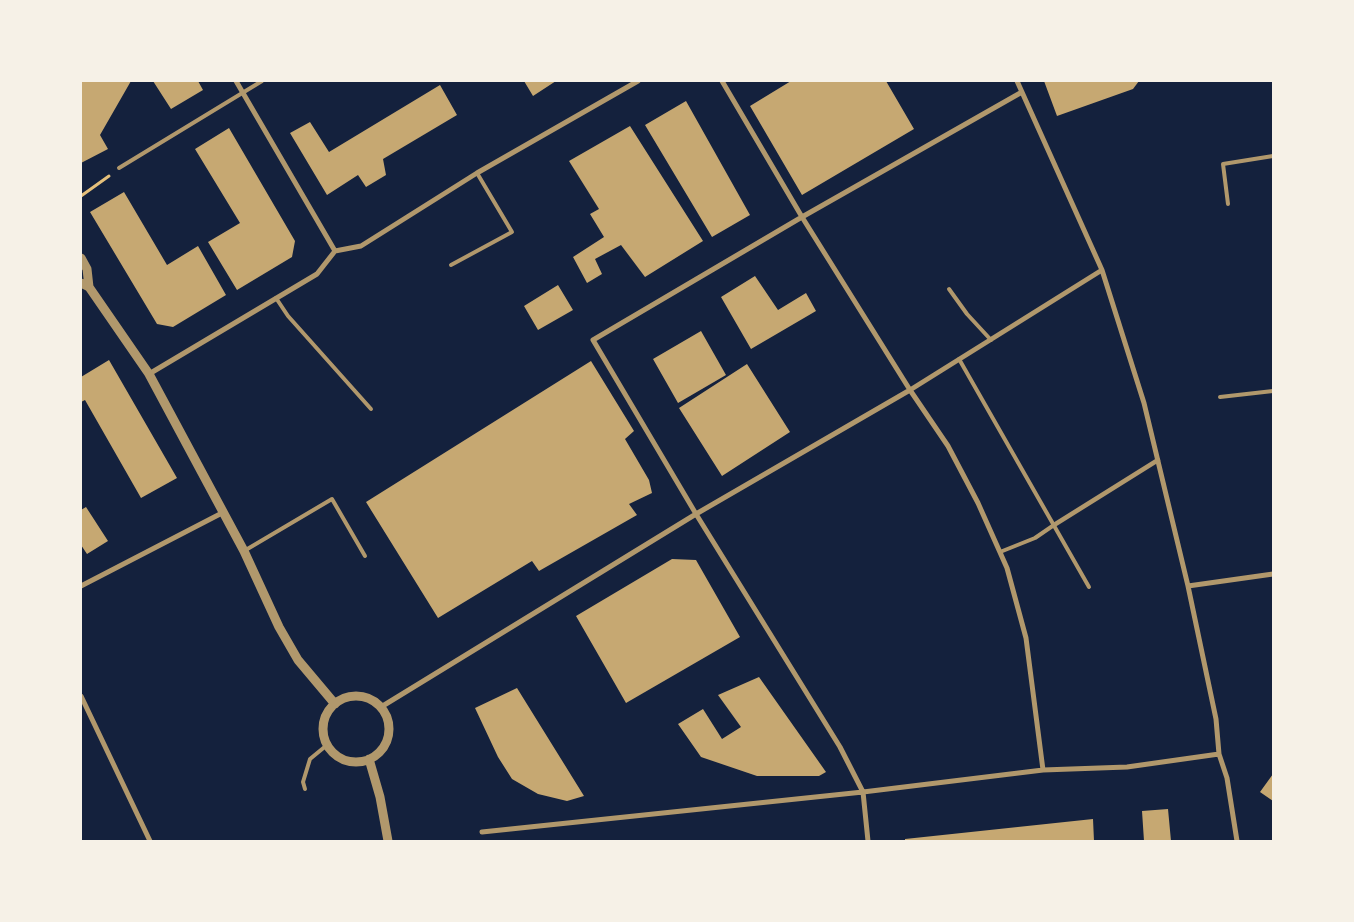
<!DOCTYPE html>
<style>
body{margin:0}
#map{position:relative;width:1354px;height:922px;overflow:hidden;background:#14213d;font-family:Helvetica,sans-serif}
canvas{display:block}
.frame{position:absolute;inset:0;border:82px solid #f6f1e7;pointer-events:none}
</style>
<div id="map">
<canvas width="1354" height="922"></canvas>
<div class="frame"></div>
</div>
<script>
const g = document.querySelector('canvas').getContext('2d');
g.lineJoin = 'round';
function fillPath(path, color) { g.fillStyle = color; g.fill(path, 'evenodd'); }
const shape = rows => new Path2D(rows.map(r => 'M' + r).join(''));
function trace(path, color, width, dash) { g.strokeStyle = color; g.lineWidth = width; g.lineCap = dash ? 'butt' : 'round'; g.setLineDash(dash || []); g.stroke(path); }
const building = shape([
 [81,81,131,81,100,135,108,149,81,163],
 [153,81,198,81,203,90,171,109],
 [524,81,556,81,533,96],
 [791,81,886,81,914,129,802,195,750,106],
 [1044,81,1139,81,1133,89,1057,116],
 [440,85,457,115,383,159,386,175,366,187,358,175,327,195,290,133,310,122,329,152],
 [686,101,750,215,712,237,645,125],
 [630,126,703,241,645,277,621,245,595,259,602,274,587,283,573,257,604,237,590,214,599,209,569,161],
 [229,128,295,241,292,257,237,290,208,242,240,223,195,149],
 [124,192,167,265,198,246,226,295,173,327,157,324,90,212],
 [755,276,778,310,806,293,816,311,751,349,721,297],
 [558,285,573,310,538,330,524,306],
 [701,331,726,375,678,403,653,359],
 [109,360,177,478,141,498,85,400,81,402,81,377],
 [591,361,634,431,625,439,649,480,652,493,629,504,637,515,539,571,532,561,438,618,366,502],
 [747,364,790,432,722,476,679,408],
 [86,507,108,541,87,554,81,545,81,510],
 [672,559,696,560,740,637,626,703,576,616],
 [759,677,826,772,819,776,757,776,701,757,678,724,703,709,722,739,741,727,718,695],
 [517,688,584,796,567,801,538,794,512,779,498,757,475,708],
 [1273,774,1273,801,1260,792],
 [1168,809,1171,841,1144,841,1142,811],
 [1093,819,1094,841,905,841,905,839]
]);
const path = shape([
 [81,196,109,176]
]);
const service = shape([
 [119,168,262,81],
 [1228,204,1223,164,1273,156],
 [451,265,512,232,477,173],
 [949,289,967,314,991,340],
 [276,298,288,316,371,409],
 [959,359,1089,587],
 [1220,397,1273,391],
 [244,551,332,499,365,556],
 [1000,552,1035,538,1054,525],
 [305,789,303,782,310,759,327,745]
]);
const pedestrian = shape([
 [1054,525,1158,460]
]);
const minor = shape([
 [236,81,335,251],
 [722,81,802,217,910,390,948,446,978,503,1007,568,1026,638,1043,770],
 [1017,81,1102,270,1144,403,1188,586,1216,719,1219,754,1227,778,1237,841],
 [149,374,317,274,335,251,361,246,477,173,638,81],
 [81,586,222,513],
 [1188,586,1273,574],
 [81,696,150,841],
 [381,707,696,514,910,390,1102,270],
 [482,832,863,792,1043,770,1127,767,1219,754],
 [868,841,863,792,840,747,696,514,593,340,802,217,1022,92]
]);
const tertiary = shape([
 [81,258,87,269,89,287],
 [81,283,89,287,149,374,244,551,279,627,298,660,335,704],
 '323 729a33 33 0 1 1 66 0a33 33 0 1 1-66 0Z',
 [369,759,380,797,388,841]
]);
fillPath(building, '#c6a872');
trace(path, '#e5c07b', 3);
trace(service, '#b1986c', 4);
trace(pedestrian, '#b1986c', 4.5);
trace(minor, '#b1986c', 5);
trace(tertiary, '#b1986c', 9);
</script>
